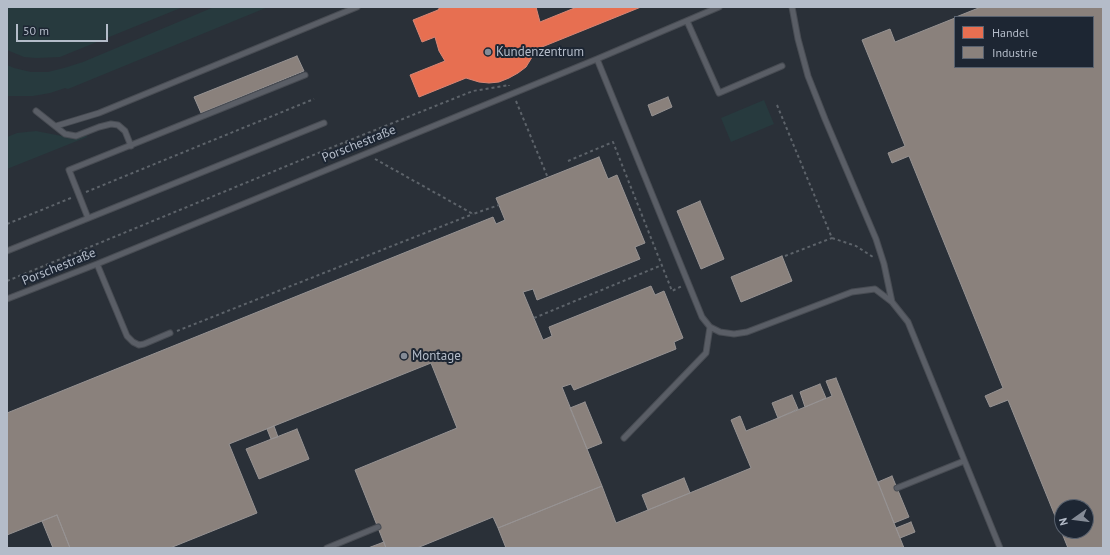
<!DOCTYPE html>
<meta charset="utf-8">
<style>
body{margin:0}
#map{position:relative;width:1110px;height:555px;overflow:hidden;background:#2a3038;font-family:"PT Sans",sans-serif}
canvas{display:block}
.frame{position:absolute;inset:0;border:8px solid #b4bcc9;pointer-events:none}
.legend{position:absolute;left:954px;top:16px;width:140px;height:52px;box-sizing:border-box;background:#1d2633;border:1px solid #59626f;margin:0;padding:5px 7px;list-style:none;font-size:12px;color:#b4bcc9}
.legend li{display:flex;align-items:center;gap:8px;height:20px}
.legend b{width:20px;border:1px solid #59626f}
.north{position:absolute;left:1054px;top:499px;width:40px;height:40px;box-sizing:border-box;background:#1d2633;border:1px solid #59626f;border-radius:50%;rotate:256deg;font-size:11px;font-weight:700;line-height:16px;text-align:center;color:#b4bcc9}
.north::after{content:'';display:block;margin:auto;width:14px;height:18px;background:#848b96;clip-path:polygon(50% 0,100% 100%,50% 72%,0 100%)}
.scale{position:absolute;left:16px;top:24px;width:92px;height:18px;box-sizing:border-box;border:2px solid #b4bcc9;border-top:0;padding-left:5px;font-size:12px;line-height:14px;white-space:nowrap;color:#b4bcc9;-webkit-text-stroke:3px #1d2633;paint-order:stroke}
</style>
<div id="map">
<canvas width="1110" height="555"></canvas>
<div class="frame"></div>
<ul class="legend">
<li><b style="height:11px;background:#e76f51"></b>Handel</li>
<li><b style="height:11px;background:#8a817c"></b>Industrie</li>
</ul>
<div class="north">N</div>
<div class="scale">50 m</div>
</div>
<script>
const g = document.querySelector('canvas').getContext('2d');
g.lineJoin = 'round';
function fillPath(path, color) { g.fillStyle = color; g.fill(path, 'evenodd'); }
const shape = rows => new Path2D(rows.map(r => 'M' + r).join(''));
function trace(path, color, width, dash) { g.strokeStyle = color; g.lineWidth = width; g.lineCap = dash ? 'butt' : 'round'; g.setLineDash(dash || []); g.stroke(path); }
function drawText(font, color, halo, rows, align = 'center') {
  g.font = font + ' "PT Sans",sans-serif'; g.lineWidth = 4; g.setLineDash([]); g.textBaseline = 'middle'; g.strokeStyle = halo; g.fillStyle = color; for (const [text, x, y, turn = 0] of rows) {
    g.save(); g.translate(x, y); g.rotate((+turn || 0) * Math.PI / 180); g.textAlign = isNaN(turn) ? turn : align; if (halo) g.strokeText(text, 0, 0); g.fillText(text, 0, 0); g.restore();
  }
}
const green = shape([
 [7,7,183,7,60,57,36,58,24,57,7,50],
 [214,7,268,7,68,89,65,88,50,93,33,96,7,96,7,65,14,68,31,72,48,72,64,68,83,62],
 [764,100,774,124,731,142,721,118],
 [36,131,72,138,78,138,86,135,87,137,7,169,7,137,17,133]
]);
const shops = shape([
 [440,7,536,7,540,22,577,7,641,7,537,49,526,67,518,73,509,78,499,82,489,83,479,82,466,78,419,97,410,75,445,61,439,51,435,37,422,42,413,20,438,10,440,7]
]);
const industry = shape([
 [981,7,1103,7,1103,548,1068,548,1008,400,990,407,985,396,1003,388,909,156,892,163,888,153,905,146,862,40,890,29,895,42,955,18,955,67,1093,67,1093,17,956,17,981,7],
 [1062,507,1086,507,1086,531,1062,531,1062,507],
 [297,56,304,71,201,113,194,97,297,56],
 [668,97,672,107,652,116,648,105,668,97],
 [599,157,608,179,617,175,645,243,635,247,640,259,537,300,533,289,523,292,543,340,552,336,549,327,651,286,655,295,664,291,683,338,674,342,676,349,574,390,571,384,562,387,602,486,498,528,493,517,417,548,386,548,355,470,457,428,431,363,229,444,257,513,170,548,70,548,57,515,7,535,7,413,493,217,496,224,505,220,496,198,599,157],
 [700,201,724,259,701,269,677,211,700,201],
 [782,256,792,281,741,302,731,277,782,256],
 [836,378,904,548,506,548,498,528,602,486,616,523,751,468,731,420,740,416,746,431,832,396,826,381,836,378],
 [820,384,826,398,805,407,800,392,820,384],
 [792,395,798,409,778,418,772,403,792,395],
 [585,402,602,443,587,449,570,408,585,402],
 [274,426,278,437,271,439,267,429,274,426],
 [297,429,309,459,259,479,246,449,297,429],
 [892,476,909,517,894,523,878,482,892,476],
 [684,478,690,493,648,510,642,495,684,478],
 [57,515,70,548,53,548,42,521,57,515],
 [911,522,915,532,900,538,896,528,911,522],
 [384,542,386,548,368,548,384,542]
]);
const path = shape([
 [516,101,548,178],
 [777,105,832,238,856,246,873,257],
 [345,142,357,149],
 [375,159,473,214,499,205],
 [568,161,613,142,672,291,682,286],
 [86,192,314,99],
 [7,224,71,198],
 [785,256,832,238],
 [7,281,345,142,473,91,509,85,509,86],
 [534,318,662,265],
 [177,331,473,214]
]);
const service = shape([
 [792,7,798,39,808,76,825,119,876,239,884,264,892,302],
 [687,21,719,93,782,66],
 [597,59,702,317,710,327,720,332,734,334,747,332,852,292,875,289,892,302,908,322,1000,548],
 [36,111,65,134,76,136,99,127,111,124,118,125,125,131,131,146],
 [56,126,99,113,357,7],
 [88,218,69,170,305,75],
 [7,251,324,123],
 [97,264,127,336,133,342,139,345,144,344,170,333],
 [7,299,97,264,597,59,719,7],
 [624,438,706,353,710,327],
 [897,488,964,461],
 [327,548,378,527]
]);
const markers = [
 [488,52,4,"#848b96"],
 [404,356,4,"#848b96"]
];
const poiNames = [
 ["Kundenzentrum",496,52],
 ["Montage",412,356]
];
const streetNames = [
 ["Porschestraße",359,144,-22],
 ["Porschestraße",59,267,-22]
];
fillPath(green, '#273a3e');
fillPath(shops, '#e76f51');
trace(shops, '#d88675', 1);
fillPath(industry, '#8a817c');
trace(industry, '#979393', 1);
trace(service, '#484c53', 7);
trace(path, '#5d636a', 2, [3, 3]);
trace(service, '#5a5e66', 5);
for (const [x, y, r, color] of markers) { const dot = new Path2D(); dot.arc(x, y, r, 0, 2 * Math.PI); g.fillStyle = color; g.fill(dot); trace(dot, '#1d2633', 1.5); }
drawText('13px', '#b4bcc9', '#1d2633', poiNames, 'left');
drawText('13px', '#b4bcc9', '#1d2633', streetNames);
</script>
